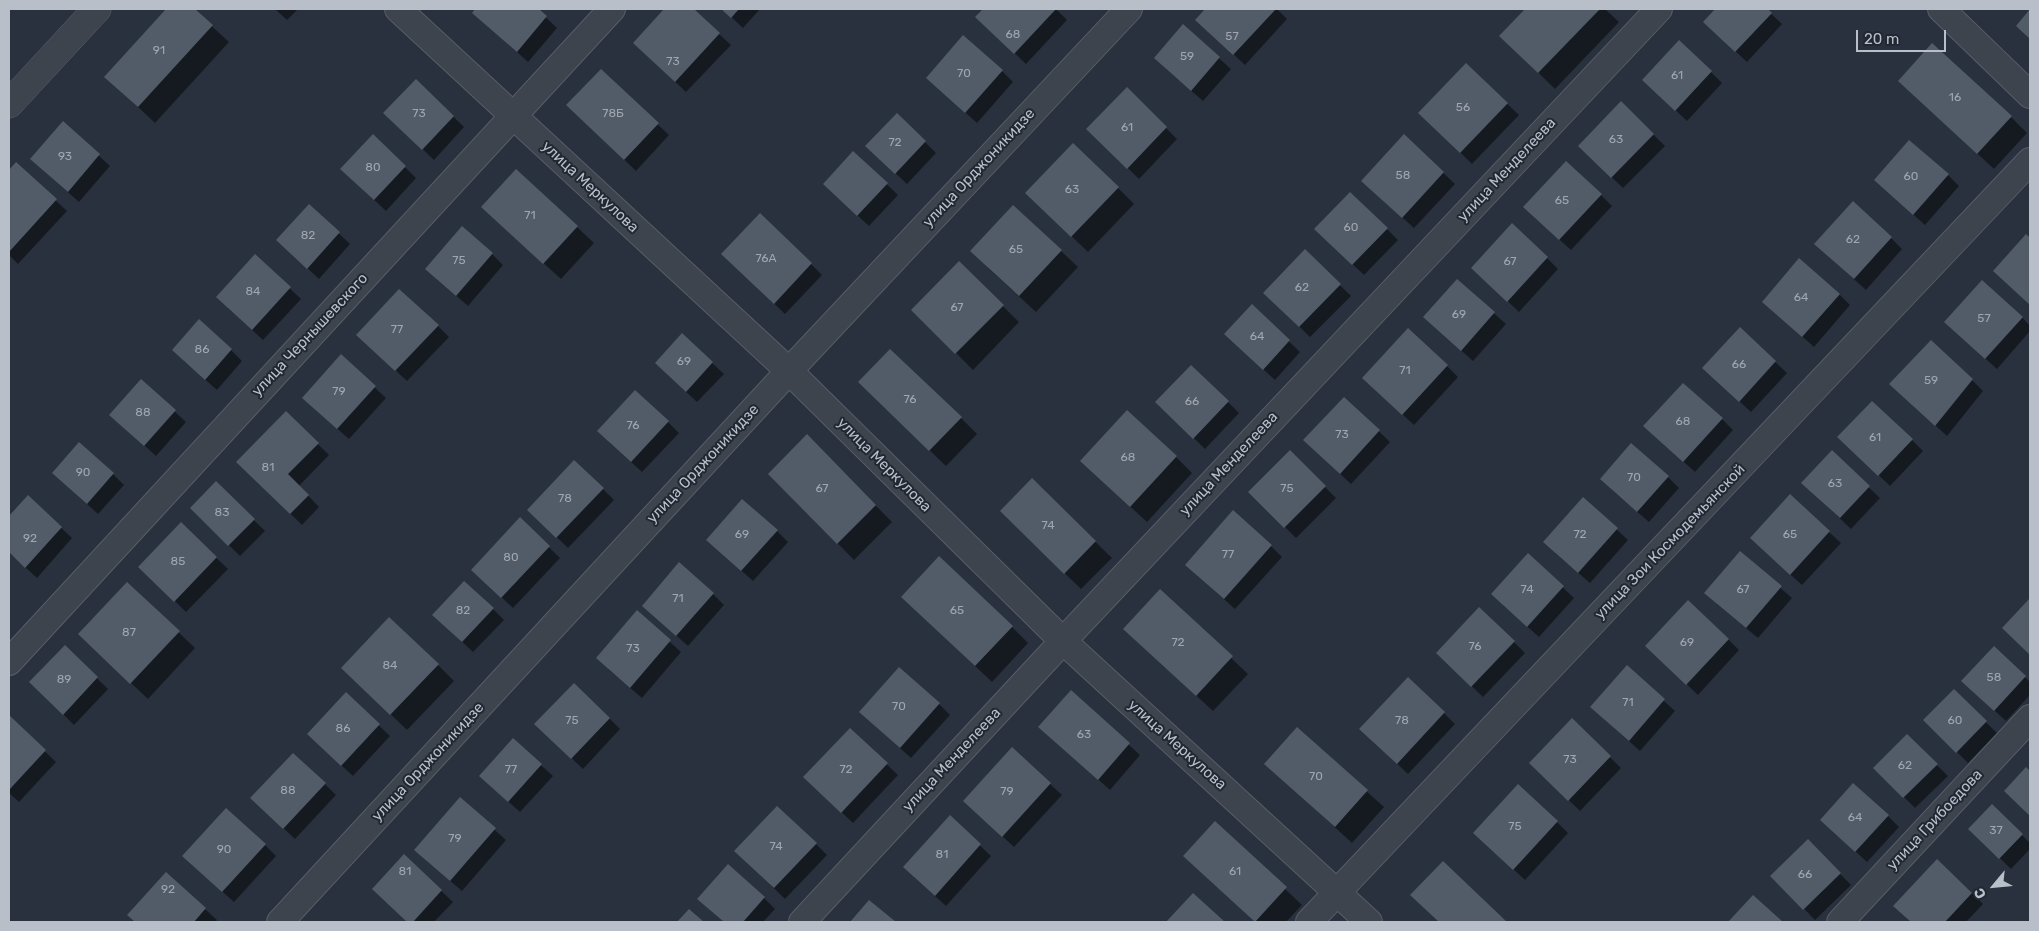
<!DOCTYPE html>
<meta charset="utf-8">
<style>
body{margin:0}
#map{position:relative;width:2039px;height:931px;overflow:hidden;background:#29313e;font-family:Rubik,sans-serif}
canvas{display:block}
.frame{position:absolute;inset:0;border:10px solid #b9bfc8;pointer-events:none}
.north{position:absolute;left:1969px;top:861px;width:50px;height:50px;-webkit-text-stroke:4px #212833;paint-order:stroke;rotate:242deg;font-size:14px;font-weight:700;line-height:20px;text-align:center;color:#b9bfc8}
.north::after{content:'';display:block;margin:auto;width:18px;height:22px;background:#b9bfc8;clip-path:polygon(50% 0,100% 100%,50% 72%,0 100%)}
.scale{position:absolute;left:1856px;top:30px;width:90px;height:22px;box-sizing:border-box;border:2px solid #b9bfc8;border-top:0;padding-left:6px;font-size:15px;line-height:18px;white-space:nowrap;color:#b9bfc8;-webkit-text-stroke:4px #212833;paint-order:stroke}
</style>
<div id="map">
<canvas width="2039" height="931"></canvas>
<div class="frame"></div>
<div class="north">С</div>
<div class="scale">20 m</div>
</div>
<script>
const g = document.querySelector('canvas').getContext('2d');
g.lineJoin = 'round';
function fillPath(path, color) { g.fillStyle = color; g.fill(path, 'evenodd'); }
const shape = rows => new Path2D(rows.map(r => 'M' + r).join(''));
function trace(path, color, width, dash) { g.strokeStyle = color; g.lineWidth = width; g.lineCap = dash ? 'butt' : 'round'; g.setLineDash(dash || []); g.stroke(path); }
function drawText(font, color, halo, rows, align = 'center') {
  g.font = font + ' Rubik,sans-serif'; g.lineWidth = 4; g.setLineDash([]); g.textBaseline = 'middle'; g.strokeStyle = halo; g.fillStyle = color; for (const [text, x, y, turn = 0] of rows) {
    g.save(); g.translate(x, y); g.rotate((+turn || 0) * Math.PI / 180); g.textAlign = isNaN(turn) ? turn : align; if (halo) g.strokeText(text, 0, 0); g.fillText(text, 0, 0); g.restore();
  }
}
const shadow = shape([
 [168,9,193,9,229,42,155,123,106,77],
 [275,9,298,9,287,20],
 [477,9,537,9,557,28,528,62,474,13],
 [666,9,692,9,731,45,686,92,634,43],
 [723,9,760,9,743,28],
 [984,9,1056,9,1067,20,1026,64,977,17],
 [1207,9,1277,9,1287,19,1245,65,1197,20],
 [1527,9,1605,9,1619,22,1555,89,1501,36],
 [1716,9,1766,9,1782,24,1747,62,1704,22],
 [1183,26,1231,69,1203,101,1166,69],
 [1466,65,1519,115,1472,164,1420,113],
 [601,71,669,135,636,171,579,116],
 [1002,71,1013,82,977,123,938,88],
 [1711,72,1722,83,1687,121,1655,91],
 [416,80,464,127,434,160,396,124],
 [1127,89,1177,139,1139,179,1088,129],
 [1916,97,2011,117,2027,133,1994,169],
 [1621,103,1665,146,1623,188,1579,146],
 [63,123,110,166,79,202,43,170],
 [373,136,416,178,386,211,353,180],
 [1404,136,1455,184,1414,228,1374,192],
 [925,142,936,153,907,184,878,157],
 [853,152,898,195,869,226,835,195],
 [16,164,67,211,18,264,9,255,9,172],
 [516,170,594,243,561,279,499,223],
 [1948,175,1959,186,1925,225,1887,191],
 [1118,188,1134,204,1088,252,1043,209],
 [1601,195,1612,206,1571,250,1535,218],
 [309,205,350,244,319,279,289,251],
 [1387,229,1398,240,1364,275,1327,240],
 [2026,235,2030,239,2030,304,2005,281],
 [1891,238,1902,249,1866,290,1827,255],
 [1061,251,1078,267,1036,312,988,268],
 [1305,251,1351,296,1310,337,1265,293],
 [492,254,503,265,468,306,438,280],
 [255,256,301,299,263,340,228,308],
 [1547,258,1558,269,1519,312,1484,279],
 [959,263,1019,322,973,370,913,310],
 [811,264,822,275,785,314,734,265],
 [1457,281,1506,324,1473,361,1436,328],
 [1839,294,1850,305,1814,347,1775,312],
 [1252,306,1300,352,1275,380,1237,345],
 [2022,317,2030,326,2030,331,1997,369,1957,333],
 [438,326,449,337,407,381,369,346],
 [1740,329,1787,373,1751,412,1715,379],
 [682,335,724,374,697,402,667,374],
 [231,350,242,361,217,390,184,361],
 [341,356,386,398,349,439,315,409],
 [1447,366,1458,377,1414,425,1375,389],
 [1972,380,1983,391,1947,436,1902,395],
 [142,381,186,422,156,456,111,415],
 [1344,398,1390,442,1351,484,1316,451],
 [876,399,961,418,977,434,946,466],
 [1228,402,1239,413,1205,449,1168,413],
 [286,413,329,455,299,486,319,507,302,525,238,462],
 [1722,419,1733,430,1695,472,1656,437],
 [668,422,679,433,642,472,609,442],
 [807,436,892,522,854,560,769,474],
 [1912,440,1923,451,1890,486,1850,448],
 [1290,452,1336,498,1296,538,1250,492],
 [1832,452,1880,498,1851,529,1814,494],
 [1176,457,1192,473,1147,522,1098,477],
 [53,473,113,474,124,485,98,514],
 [1668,477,1679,488,1649,522,1612,490],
 [1032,480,1112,558,1081,589,1018,528],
 [216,483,265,531,240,556,191,508],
 [603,489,614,500,568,548,540,521],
 [1790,496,1841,543,1802,585,1762,549],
 [28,497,72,538,37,578,9,552,9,518],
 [1583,498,1628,540,1590,583,1555,553],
 [520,519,560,558,513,608,484,581],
 [181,524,228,569,186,612,140,567],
 [777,531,788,542,753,581,707,540],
 [1271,546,1282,557,1235,609,1198,576],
 [1740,553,1792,598,1758,638,1717,604],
 [1528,555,1574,598,1539,637,1503,605],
 [127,583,195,648,148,699,96,650],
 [1160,591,1248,674,1213,711,1141,645],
 [713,594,724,605,688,646,643,606],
 [2030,600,2030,654,2003,628],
 [493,609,504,620,473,652,445,626],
 [637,612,681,652,642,698,608,669],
 [919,613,1012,627,1028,643,992,682],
 [1728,639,1739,650,1698,695,1658,657],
 [1514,642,1525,653,1483,697,1449,664],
 [65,647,108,689,74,725,42,693],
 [1994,647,2030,682,2030,695,2006,721,1974,692],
 [438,665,454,681,407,730,359,684],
 [1627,667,1675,711,1640,751,1603,718],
 [1409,679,1455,724,1408,774,1372,740],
 [1954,691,1997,733,1968,763,1925,720],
 [1071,692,1140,755,1110,790,1051,738],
 [346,694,390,736,353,776,319,745],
 [939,704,950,715,911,758,860,712],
 [9,717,56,762,19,802,9,793],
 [609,718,620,729,583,769,547,735],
 [1572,720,1621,768,1580,811,1531,763],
 [850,729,898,775,853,823,816,788],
 [1297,729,1384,807,1352,843,1266,764],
 [1907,736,1948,776,1915,808,1875,768],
 [513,740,553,776,520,812,492,787],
 [1012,749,1062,795,1014,847,976,812],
 [294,754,336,795,295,839,263,809],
 [460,799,506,840,462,891,427,861],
 [1992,806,2030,843,2030,849,2011,869,1981,840],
 [1888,816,1899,827,1867,862,1833,831],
 [950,817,991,856,946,906,915,878],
 [1557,822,1568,833,1525,880,1486,844],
 [1215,823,1302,905,1286,922,1255,922,1184,856],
 [1808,841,1851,885,1815,920,1772,876],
 [816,844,827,855,785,899,747,862],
 [265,845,276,856,234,902,195,867],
 [404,856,453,902,434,922,408,922,384,900],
 [1443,863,1505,922,1440,922,1428,911],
 [166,874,217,920,215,922,136,922,129,915],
 [1972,893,1983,904,1966,922,1911,922,1895,906],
 [1193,894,1223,922,1168,922],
 [1753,896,1782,922,1729,922],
 [764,898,775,909,763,922,724,922,699,899]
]);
const building = shape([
 [166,9,195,9,213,25,138,107,104,77],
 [475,9,539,9,547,16,517,52,472,13],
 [664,9,694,9,720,33,675,82,633,43],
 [721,9,739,9,731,18],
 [983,9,1056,9,1014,54,975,17],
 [1205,9,1276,9,1233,55,1195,20],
 [1525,9,1600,9,1538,73,1499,36],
 [1715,9,1768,9,1772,13,1735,52,1703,22],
 [2030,9,2030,39,2016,26],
 [1183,24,1220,57,1191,91,1154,58],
 [963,35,1003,70,965,113,926,78],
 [1679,40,1712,71,1675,111,1642,80],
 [1932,43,2012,116,1977,154,1898,81],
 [1466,63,1508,103,1460,153,1418,113],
 [601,69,659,123,624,160,566,105],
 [416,79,454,116,422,150,383,113],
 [1127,87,1167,127,1127,169,1086,129],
 [1621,101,1654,134,1611,178,1578,146],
 [897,113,926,141,895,174,865,146],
 [63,121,100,154,68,192,30,159],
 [373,134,406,166,374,200,340,169],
 [1404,134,1444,172,1402,218,1361,181],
 [1909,140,1949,174,1913,215,1874,180],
 [1073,143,1119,187,1071,237,1025,193],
 [853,151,888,183,857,216,823,184],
 [1566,161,1602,194,1559,240,1523,207],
 [16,162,57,199,9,252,9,170],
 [516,169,578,226,543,264,481,207],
 [1350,192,1388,228,1352,265,1314,229],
 [1853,201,1892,237,1854,279,1814,244],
 [309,204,340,232,307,269,276,240],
 [1013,205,1062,250,1019,296,970,251],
 [760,213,812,263,774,304,721,254],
 [1512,223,1548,257,1507,302,1471,268],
 [462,226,493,253,456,296,425,269],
 [2026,234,2030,238,2030,305,1993,271],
 [1305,249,1341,284,1299,327,1263,293],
 [255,254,291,287,252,330,216,297],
 [1799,258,1840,294,1802,337,1762,302],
 [959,261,1004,305,955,354,911,310],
 [1457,279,1495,312,1461,351,1423,317],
 [1982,280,2023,317,1985,359,1944,322],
 [399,289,439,325,395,371,356,335],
 [1252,304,1290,340,1263,370,1224,334],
 [199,319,232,349,205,380,172,350],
 [1740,327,1776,361,1739,402,1702,368],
 [1408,328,1448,365,1402,415,1362,378],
 [682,333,713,362,686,392,655,363],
 [1931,340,1973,379,1935,426,1889,384],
 [890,349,962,417,929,451,858,382],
 [341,354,376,386,337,429,302,398],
 [1191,365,1229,401,1193,439,1155,402],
 [141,379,176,410,144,446,109,415],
 [1683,383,1723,418,1683,462,1643,426],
 [635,390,669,421,631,462,597,431],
 [1344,397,1380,430,1340,474,1303,440],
 [1872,401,1913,439,1878,476,1837,437],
 [1127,410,1177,456,1130,507,1080,461],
 [286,411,319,443,288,474,309,495,290,514,236,462],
 [807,434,876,505,837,544,768,474],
 [79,442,114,473,87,504,52,473],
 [1631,443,1669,476,1637,512,1600,479],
 [1290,450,1326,486,1284,528,1248,492],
 [1832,450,1870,486,1840,518,1801,483],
 [574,460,604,488,556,538,527,510],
 [1032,478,1096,541,1064,574,1000,511],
 [216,481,255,519,228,546,190,508],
 [1790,494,1830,531,1790,575,1750,538],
 [28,495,62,527,25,568,9,552,9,516],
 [1583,497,1618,528,1578,573,1543,542],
 [742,499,778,530,741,571,706,540],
 [1233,510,1272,545,1224,599,1185,565],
 [520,517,550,546,501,598,471,570],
 [181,522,217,557,174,602,138,567],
 [1740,551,1782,586,1746,628,1704,593],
 [1528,553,1564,586,1527,627,1491,594],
 [939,556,1013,626,975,666,901,597],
 [679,562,714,593,676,636,642,606],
 [464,581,494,608,462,642,432,615],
 [127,582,180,631,130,684,78,634],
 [1160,589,1233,656,1196,696,1123,629],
 [2030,598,2030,655,2002,628],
 [1688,600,1729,639,1686,685,1645,646],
 [1479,607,1515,641,1471,687,1436,653],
 [637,610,671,640,630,688,596,658],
 [389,617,439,664,390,715,341,668],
 [65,645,98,677,63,715,29,682],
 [1994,646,2026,676,1994,711,1961,681],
 [1627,665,1665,699,1629,741,1590,707],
 [899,667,940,703,900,748,859,712],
 [1408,677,1445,712,1397,764,1359,729],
 [574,683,610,718,571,759,534,724],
 [1954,689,1987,721,1956,753,1923,720],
 [1071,690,1130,743,1098,780,1038,727],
 [346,692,380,724,341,766,307,734],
 [9,715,46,750,9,790],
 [1572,718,1611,756,1568,801,1529,763],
 [1297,727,1368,790,1335,827,1264,764],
 [850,728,888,763,841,813,803,777],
 [1907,734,1938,764,1903,798,1873,768],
 [513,738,542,764,508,802,479,776],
 [1012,747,1051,783,1002,837,963,801],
 [293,753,326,783,283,829,250,798],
 [2026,767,2030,771,2030,816,2004,791],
 [1853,783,1889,815,1855,852,1820,820],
 [1518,784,1558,821,1513,870,1473,833],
 [460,797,496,828,450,881,414,850],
 [1992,804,2023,834,1999,859,1968,829],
 [777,806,817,843,774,888,734,851],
 [226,808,266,844,222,892,182,856],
 [950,815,981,844,935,896,903,867],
 [1215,821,1287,887,1255,922,1183,856],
 [1808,839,1841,873,1803,910,1770,876],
 [404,854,442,890,413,922,407,922,372,889],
 [1937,859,1972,893,1945,922,1911,922,1893,906],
 [1443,861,1507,922,1439,922,1410,895],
 [728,864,765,897,743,922,724,922,697,899],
 [166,872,206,908,194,922,135,922,127,915],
 [1193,893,1225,922,1166,922],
 [1753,895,1783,922,1728,922],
 [869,900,896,922,850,922],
 [689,909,704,922,677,922]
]);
const minor = shape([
 [398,9,789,371,1063,641,1369,922],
 [1941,9,2030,95],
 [9,662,612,9],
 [280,922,789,371,1129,9],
 [802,922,1063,641,1659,9],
 [1309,922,2030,161],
 [1840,922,2030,718]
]);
const tertiary = shape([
 [9,104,97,9]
]);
const numberNames = [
 ["68",1013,35],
 ["57",1232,37],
 ["91",159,51],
 ["59",1187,57],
 ["73",673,62],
 ["70",964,74],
 ["61",1677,76],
 ["16",1955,98],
 ["56",1463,108],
 ["73",419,114],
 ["78Б",613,114],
 ["61",1127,128],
 ["63",1616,140],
 ["72",895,143],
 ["93",65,157],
 ["80",373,168],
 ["58",1403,176],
 ["60",1911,177],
 ["63",1072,190],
 ["65",1562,201],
 ["71",530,216],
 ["60",1351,228],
 ["82",308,236],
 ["62",1853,240],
 ["65",1016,250],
 ["76А",766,259],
 ["75",459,261],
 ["67",1510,262],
 ["62",1302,288],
 ["84",253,292],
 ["64",1801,298],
 ["67",957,308],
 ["69",1459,315],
 ["57",1984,319],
 ["77",397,330],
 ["64",1257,337],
 ["86",202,350],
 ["69",684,362],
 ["66",1739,365],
 ["71",1405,371],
 ["59",1931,381],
 ["79",339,392],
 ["76",910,400],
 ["66",1192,402],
 ["88",143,413],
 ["68",1683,422],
 ["76",633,426],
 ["73",1342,435],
 ["61",1875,438],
 ["68",1128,458],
 ["81",268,468],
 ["90",83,473],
 ["70",1634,478],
 ["63",1835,484],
 ["67",822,489],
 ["75",1287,489],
 ["78",565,499],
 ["83",222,513],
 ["74",1048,526],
 ["69",742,535],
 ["72",1580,535],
 ["65",1790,535],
 ["92",30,539],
 ["77",1228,555],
 ["80",511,558],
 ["85",178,562],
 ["74",1527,590],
 ["67",1743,590],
 ["71",678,599],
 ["82",463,611],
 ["65",957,611],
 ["87",129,633],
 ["72",1178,643],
 ["69",1687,643],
 ["76",1475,647],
 ["73",633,649],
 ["84",390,666],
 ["58",1994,678],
 ["89",64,680],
 ["71",1628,703],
 ["70",899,707],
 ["75",572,721],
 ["78",1402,721],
 ["60",1955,721],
 ["86",343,729],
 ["63",1084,735],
 ["73",1570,760],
 ["62",1905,766],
 ["77",511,770],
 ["72",846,770],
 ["70",1316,777],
 ["88",288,791],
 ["79",1007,792],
 ["64",1855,818],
 ["75",1515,827],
 ["37",1996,831],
 ["79",455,839],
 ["74",776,847],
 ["90",224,850],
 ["81",942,855],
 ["81",405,872],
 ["61",1235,872],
 ["66",1805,875],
 ["92",168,890]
];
const streetNames = [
 ["улица Орджоникидзе",979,168,-47],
 ["улица Менделеева",1507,170,-47],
 ["улица Меркулова",590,187,43],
 ["улица Чернышевского",310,335,-47],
 ["улица Орджоникидзе",703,464,-47],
 ["улица Менделеева",1229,464,-47],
 ["улица Меркулова",884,465,45],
 ["улица Зои Космодемьянской",1670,542,-46],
 ["улица Меркулова",1177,745,42],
 ["улица Менделеева",952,760,-47],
 ["улица Орджоникидзе",428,762,-47],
 ["улица Грибоедова",1935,820,-47]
];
fillPath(shadow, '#0007');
fillPath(building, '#525c68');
trace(minor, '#575e68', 28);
trace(tertiary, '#575e68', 29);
trace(minor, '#3d444e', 26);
trace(tertiary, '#3d444e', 28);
drawText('12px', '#9fa6b0', null, numberNames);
drawText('15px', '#b9bfc8', '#212833', streetNames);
</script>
